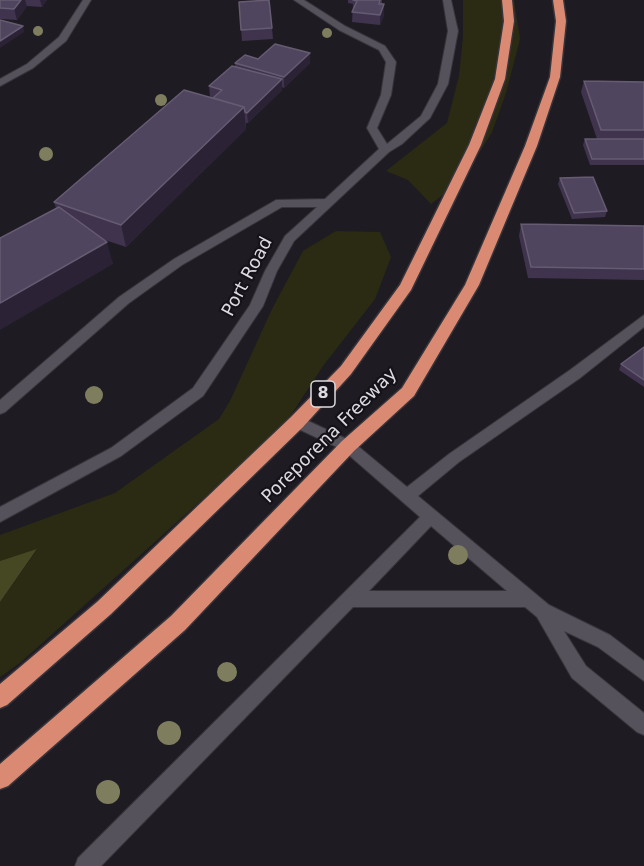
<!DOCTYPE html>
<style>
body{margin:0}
canvas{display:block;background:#1e1b22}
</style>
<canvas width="644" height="866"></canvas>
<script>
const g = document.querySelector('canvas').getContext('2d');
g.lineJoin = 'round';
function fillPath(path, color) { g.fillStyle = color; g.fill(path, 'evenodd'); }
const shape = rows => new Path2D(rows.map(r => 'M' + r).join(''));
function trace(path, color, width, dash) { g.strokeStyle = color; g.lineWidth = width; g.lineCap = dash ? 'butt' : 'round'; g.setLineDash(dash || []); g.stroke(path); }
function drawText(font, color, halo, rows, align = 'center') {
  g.font = font + ' "DejaVu Sans",sans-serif'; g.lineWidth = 4.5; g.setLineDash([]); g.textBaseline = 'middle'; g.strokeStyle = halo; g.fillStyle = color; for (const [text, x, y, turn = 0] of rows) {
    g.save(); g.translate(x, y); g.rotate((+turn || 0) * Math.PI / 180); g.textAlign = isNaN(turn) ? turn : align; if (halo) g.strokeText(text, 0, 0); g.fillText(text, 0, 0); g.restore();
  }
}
const green = shape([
 [463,0,514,0,520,39,506,93,492,132,463,179,431,204,408,180,386,171,447,123,459,76,463,37],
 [336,231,380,232,391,257,375,299,323,366,283,427,21,662,0,677,0,602,37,550,0,561,0,535,115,493,219,419,230,401,272,309,303,251]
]);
const forest = shape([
 [37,549,0,602,0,561]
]);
const service = shape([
 [644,315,644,327,580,378,459,462,418,496,549,605,610,635,644,661,644,681,598,647,564,631,586,666,644,713,644,735,637,732,572,678,537,617,525,607,353,607,101,866,75,866,78,858,420,517,343,450,292,426,290,422,292,418,302,418,353,442,407,487,449,454,570,370,644,315],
 [431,526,507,591,369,591,431,526]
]);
const minor = shape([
 [83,0,91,0,66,41,33,68,0,86,0,79,27,64,59,37,83,0],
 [294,0,304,0,345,26,385,46,396,62,391,95,377,128,387,144,421,116,438,84,448,31,443,0,451,0,458,31,448,84,430,118,402,144,389,152,294,241,277,271,263,306,203,396,121,456,0,522,0,507,111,448,193,388,250,305,265,271,285,236,317,207,282,207,182,265,129,303,5,412,0,414,0,400,119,297,174,259,276,200,325,199,379,149,367,128,381,95,386,62,379,50,339,30,294,0]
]);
const trunk = shape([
 [502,0,512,0,514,21,505,79,481,145,411,290,351,374,303,427,111,614,7,705,0,708,0,684,97,602,291,417,341,366,400,285,469,145,495,79,504,21,502,0],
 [553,0,563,0,566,21,560,77,537,146,479,285,414,396,354,451,185,630,8,786,0,789,0,764,171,616,342,441,402,388,465,285,525,146,550,77,556,21,553,0]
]);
const trees = [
 [38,31,5],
 [327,33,5],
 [161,100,6],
 [46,154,7],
 [94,395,9],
 [458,555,10],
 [227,672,10],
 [169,733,12],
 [108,792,12]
];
const wall = shape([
 [0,0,47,0,42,7,27,6,17,20,0,19],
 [348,0,382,0,382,4,384,4,384,15,380,25,352,22,353,4,348,3],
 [239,2,272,28,273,39,242,41],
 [258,59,310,63,284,88,282,87,282,90,248,123,246,123,246,129,126,247,102,239,113,264,56,208,54,202,213,98,210,97,209,86,235,67,235,63],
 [584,81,644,82,644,165,590,165,583,145,585,139,597,139,581,92],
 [560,178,607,211,605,217,572,219,558,184],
 [521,224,644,226,644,280,528,278,519,236],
 [644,347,644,387,619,370,621,364]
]);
const shadedWall = shape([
 [21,0,25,0,27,6,17,20,14,9],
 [40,0,47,0,42,7],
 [384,4,384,15,380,25,380,15],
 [23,26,24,32,0,48,0,41],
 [310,53,310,63,284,88,284,77],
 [282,79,282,90,248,123,247,113],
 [244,107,246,129,126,247,121,225],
 [107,242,113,264,0,330,0,303]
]);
const building = shape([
 [0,0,21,0,14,9,0,8,0,0],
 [269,0,272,28,241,30,239,2,269,0],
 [353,0,380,0,379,4,384,4,380,15,352,12,357,1,353,0],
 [0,20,23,26,0,41,0,20],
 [275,44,310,53,284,77,235,63,245,55,258,59,275,44],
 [232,66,282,79,247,113,245,112,244,107,213,98,222,90,209,86,232,66],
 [584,81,644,82,644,130,601,130,584,81],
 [184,90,244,107,121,225,54,202,184,90],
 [585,139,644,139,644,159,592,159,585,139],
 [593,177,607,211,574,213,560,178,593,177],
 [59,207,107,242,0,303,0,238,59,207],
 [521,224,644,226,644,269,531,267,521,224],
 [644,347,644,380,621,364,644,347]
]);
const shields = [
 [323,394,24]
];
const shieldNames = [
 ["8",323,394]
];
const streetNames = [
 ["Port Road",248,277,-62],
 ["Poreporena Freeway",330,436,-45]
];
fillPath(green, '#2a2b12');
fillPath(forest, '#464824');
trace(service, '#37353b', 2);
trace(minor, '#37353b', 2);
trace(trunk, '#37353b', 3);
fillPath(service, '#55525b');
fillPath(minor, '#55525b');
fillPath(trunk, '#da8a73');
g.fillStyle = '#7e7e5e';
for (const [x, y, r] of trees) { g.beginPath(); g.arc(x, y, r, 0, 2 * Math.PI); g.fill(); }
fillPath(wall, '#3f334e');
fillPath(shadedWall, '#2b2236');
fillPath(building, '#50455e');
trace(building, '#665c72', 1.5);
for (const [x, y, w] of shields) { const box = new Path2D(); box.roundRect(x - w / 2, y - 13, w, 26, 4.5); g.fillStyle = '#151219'; g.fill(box); trace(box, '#dddbe0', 1.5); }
drawText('bold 16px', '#dddbe0', null, shieldNames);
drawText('18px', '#dddbe0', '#151219', streetNames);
</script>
